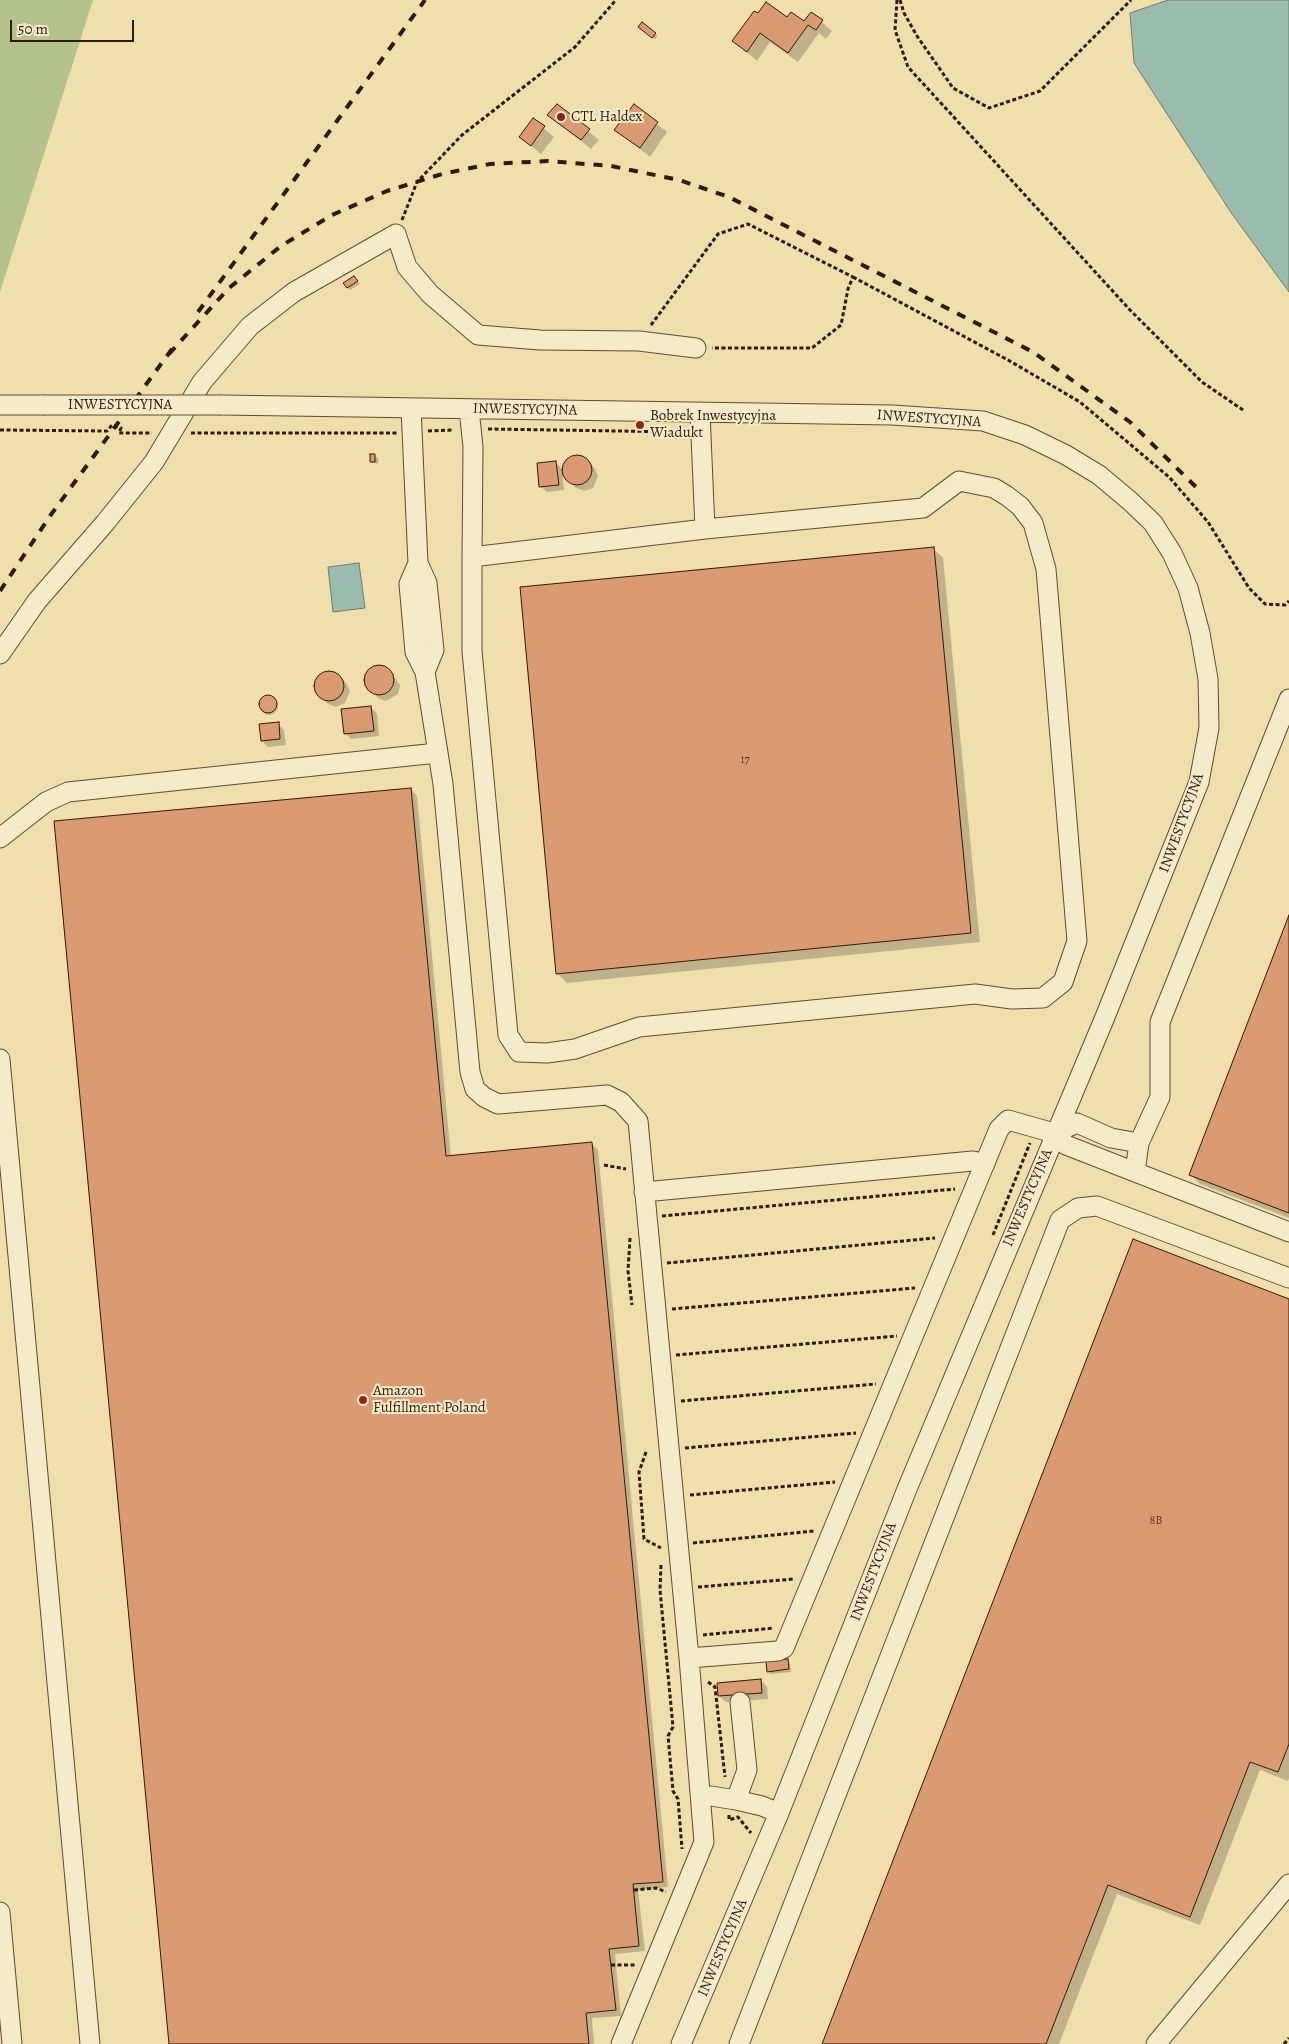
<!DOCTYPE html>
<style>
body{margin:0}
#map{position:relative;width:1289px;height:2044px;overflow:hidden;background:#f0dead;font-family:Alegreya,serif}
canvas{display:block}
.scale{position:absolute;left:10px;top:20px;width:124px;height:22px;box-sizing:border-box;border:2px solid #34160a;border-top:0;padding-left:6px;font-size:15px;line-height:18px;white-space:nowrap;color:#34160a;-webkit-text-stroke:4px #f5eaca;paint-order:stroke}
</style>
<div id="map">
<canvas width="1289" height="2044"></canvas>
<div class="scale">50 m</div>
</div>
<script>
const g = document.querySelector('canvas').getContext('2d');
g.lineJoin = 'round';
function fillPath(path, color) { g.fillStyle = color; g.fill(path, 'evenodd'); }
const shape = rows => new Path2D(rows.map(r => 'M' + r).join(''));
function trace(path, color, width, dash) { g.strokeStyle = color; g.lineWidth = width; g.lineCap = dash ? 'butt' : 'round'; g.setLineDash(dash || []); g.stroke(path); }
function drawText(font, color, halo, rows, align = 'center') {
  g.font = font + ' Alegreya,serif'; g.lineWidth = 4; g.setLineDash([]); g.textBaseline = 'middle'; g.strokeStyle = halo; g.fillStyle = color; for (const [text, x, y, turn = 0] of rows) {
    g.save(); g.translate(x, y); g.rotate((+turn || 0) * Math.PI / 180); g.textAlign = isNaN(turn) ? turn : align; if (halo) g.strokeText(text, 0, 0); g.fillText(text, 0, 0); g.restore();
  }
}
const green = shape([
 [0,0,93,0,0,292]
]);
const water = shape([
 [1168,0,1289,0,1289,292,1232,214,1134,63,1130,13,1168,0],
 [359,563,365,608,333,612,328,567,359,563]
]);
const shadow = shape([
 [811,13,832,31,826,39,819,33,798,62,770,42,757,61,734,41,758,15,804,23],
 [643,30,655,34,658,36,655,39],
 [557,106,599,140,591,149,549,115],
 [634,106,667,132,650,157,616,130],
 [533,119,554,137,541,154,521,137],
 [357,280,360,284,350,290,345,284],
 [375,456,378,458,378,464,372,462],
 [575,456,588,461,594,467,598,476,593,488,585,491,576,488,564,474,567,461],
 [556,463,562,469,564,490,547,492,540,486],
 [934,549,943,558,980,942,567,983,557,973],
 [377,666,390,671,400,685,398,694,386,701,378,698,366,684,366,675],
 [327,672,340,676,346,683,350,691,345,703,336,707,328,704,321,697,315,685,319,676],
 '260 706a9 9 0 1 1 18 0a9 9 0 1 1-18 0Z',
 [371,707,377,714,379,736,351,739,345,733],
 [278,724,284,730,286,745,268,747,262,741],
 [411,789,417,796,451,1157,592,1144,598,1150,668,1887,638,1890,645,1951,615,1954,621,2016,592,2018,594,2044,171,2044],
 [1289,918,1289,1218,1200,1184,1190,1174],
 [1289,1300,1289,1778,1288,1781,1260,1770,1200,1925,1117,1894,1059,2044,824,2044],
 [788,1660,790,1663,791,1672,771,1674,768,1671],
 [761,1680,767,1687,768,1699,726,1702,719,1696]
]);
const building = shape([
 [766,2,787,17,791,12,804,21,811,12,823,20,816,30,808,25,788,53,760,33,747,52,732,41,754,11,758,13,766,2],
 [642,22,656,33,652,38,638,27,642,22],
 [557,104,590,129,581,140,547,115,557,104],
 [634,104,658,122,640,148,614,130,634,104],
 [533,118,545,126,531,146,519,137,533,118],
 [354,276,358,281,347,288,343,283,354,276],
 [370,454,375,454,375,462,370,462,370,454],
 '562 470a15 15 0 1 1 30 0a15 15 0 1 1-30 0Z',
 [556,461,559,485,539,487,537,463,556,461],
 [934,547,971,933,556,974,520,587,934,547],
 '364 680a15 15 0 1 1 30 0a15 15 0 1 1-30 0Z',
 '314 686a15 15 0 1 1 30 0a15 15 0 1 1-30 0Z',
 '259 704a9 9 0 1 1 18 0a9 9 0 1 1-18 0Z',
 [371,706,374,731,344,734,341,709,371,706],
 [279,722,280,739,261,741,259,724,279,722],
 [411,788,446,1156,592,1142,663,1882,633,1884,639,1946,609,1949,616,2010,586,2013,589,2044,169,2044,54,821,411,788],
 [1289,915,1289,1213,1189,1175,1289,915],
 [1133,1239,1289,1299,1289,1744,1278,1772,1250,1762,1190,1917,1108,1885,1046,2044,822,2044,1133,1239],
 [788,1659,789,1669,767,1672,766,1661,788,1659],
 [761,1679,762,1693,718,1696,717,1683,761,1679]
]);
const path = shape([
 [897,0,895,30,908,67,1130,310,1202,382,1243,410],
 [900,0,904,13,917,36,953,88,989,108,1040,91,1131,0],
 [402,220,417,182,462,135,575,47,616,0],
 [853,277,1008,360,1080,402,1169,477,1208,522,1249,588,1265,604,1285,605,1289,601],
 [651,325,718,234,748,224,853,277,848,289,841,325,812,348,712,348],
 [488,429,684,432],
 [0,430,107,431,112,425,121,428,119,433,152,433],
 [428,431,454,430],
 [191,433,397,433],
 [604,1165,626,1169],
 [662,1216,955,1189],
 [993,1235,1030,1143],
 [630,1238,628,1271,632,1305],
 [667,1263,935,1238],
 [672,1309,915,1288],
 [676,1355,897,1336],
 [681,1401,876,1384],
 [685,1448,856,1433],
 [646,1452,639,1472,644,1539,661,1548],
 [690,1495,835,1482],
 [693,1543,814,1531],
 [661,1565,660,1590,673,1727,668,1736,673,1791,678,1799,682,1849],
 [698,1587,794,1579],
 [703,1635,774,1628],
 [708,1682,715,1687,725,1777],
 [729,1815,729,1820,738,1817,751,1833],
 [634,1890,656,1888,666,1892],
 [611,1965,637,1965],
 [1284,2044,1289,2038]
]);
const minor = shape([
 [0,405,42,405],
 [221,405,892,415,983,421,1025,435,1066,455,1099,475,1130,501,1153,523,1172,553,1188,588,1200,633,1208,679,1209,728,1199,782,1105,1017,907,1489,779,1813,681,2044],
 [411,408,418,563,427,583,434,650,425,672],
 [469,409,473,447,472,557,472,651,508,1035,519,1052,547,1053,575,1049,639,1027,975,994,1012,999,1043,998,1063,982,1077,941,1046,569,1033,523,1020,506,1007,496,994,488,959,481,923,508,705,529,472,557],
 [700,412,705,529],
 [418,563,409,584,415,652,425,672,443,784,470,1072,475,1089,484,1097,498,1104,607,1095,621,1102,638,1121,689,1658,778,1651,784,1648,999,1129,1008,1120,1054,1133,1066,1145,1135,1172],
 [0,654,37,601,105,523,154,462,202,382,250,326,294,292,396,234,407,267,430,294,478,335,540,340,639,341,696,348],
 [1289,699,1160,1022,1160,1097,1139,1143,1135,1172,1289,1232],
 [0,838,46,802,68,792,437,753],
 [0,1059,90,2044],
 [1054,1133,1077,1123,1111,1138,1139,1143],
 [644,1192,973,1161,985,1164],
 [701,1798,711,1796,736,1800,762,1806,779,1813],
 [736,1800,747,1770,740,1702],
 [0,1912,12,2044],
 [621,2044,704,1842,689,1658],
 [739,2044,1060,1220,1078,1208,1097,1206,1289,1278],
 [1156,2044,1289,1884]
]);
const rail = shape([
 [198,312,425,0],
 [169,354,229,288,281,246,332,215,387,191,442,174,490,164,548,161,611,166,679,180,729,197,1033,352,1130,422,1199,490],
 [0,591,50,516,172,349]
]);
const minorBridge = shape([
 [42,405,221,405]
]);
const markers = [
 [561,117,5,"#8f2418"],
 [640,425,5,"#8f2418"],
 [363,1400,5,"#8f2418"]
];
const numberNames = [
 ["17",745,760],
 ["8B",1156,1521]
];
const poiNames = [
 ["CTL Haldex",571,117],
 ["Bobrek Inwestycyjna",650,416],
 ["Wiadukt",650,433],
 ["Amazon",373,1391],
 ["Fulfillment Poland",373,1408]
];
const streetNames = [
 ["INWESTYCYJNA",120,405],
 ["INWESTYCYJNA",525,410,1],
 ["INWESTYCYJNA",929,419,4],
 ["INWESTYCYJNA",1182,823,-70],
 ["INWESTYCYJNA",1028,1198,-67],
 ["INWESTYCYJNA",874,1572,-69],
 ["INWESTYCYJNA",723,1948,-67]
];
fillPath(green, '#b4c28e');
fillPath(water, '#9bbbaf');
trace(water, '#72796d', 1);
fillPath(shadow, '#0003');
fillPath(building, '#da9b72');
trace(building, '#34160a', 1);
trace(minor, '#634833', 21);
trace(path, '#34160a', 3, [4, 2.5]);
trace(minor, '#f5eaca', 19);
trace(rail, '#34160a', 4, [9, 9]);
trace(minorBridge, '#634833', 21, []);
trace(minorBridge, '#f5eaca', 19);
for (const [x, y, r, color] of markers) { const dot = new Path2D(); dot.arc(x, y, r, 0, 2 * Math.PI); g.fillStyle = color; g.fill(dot); trace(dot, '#f5eaca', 2); }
drawText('12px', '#5e3724', null, numberNames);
drawText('15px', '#34160a', '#f5eaca', poiNames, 'left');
drawText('15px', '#34160a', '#f5eaca', streetNames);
</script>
